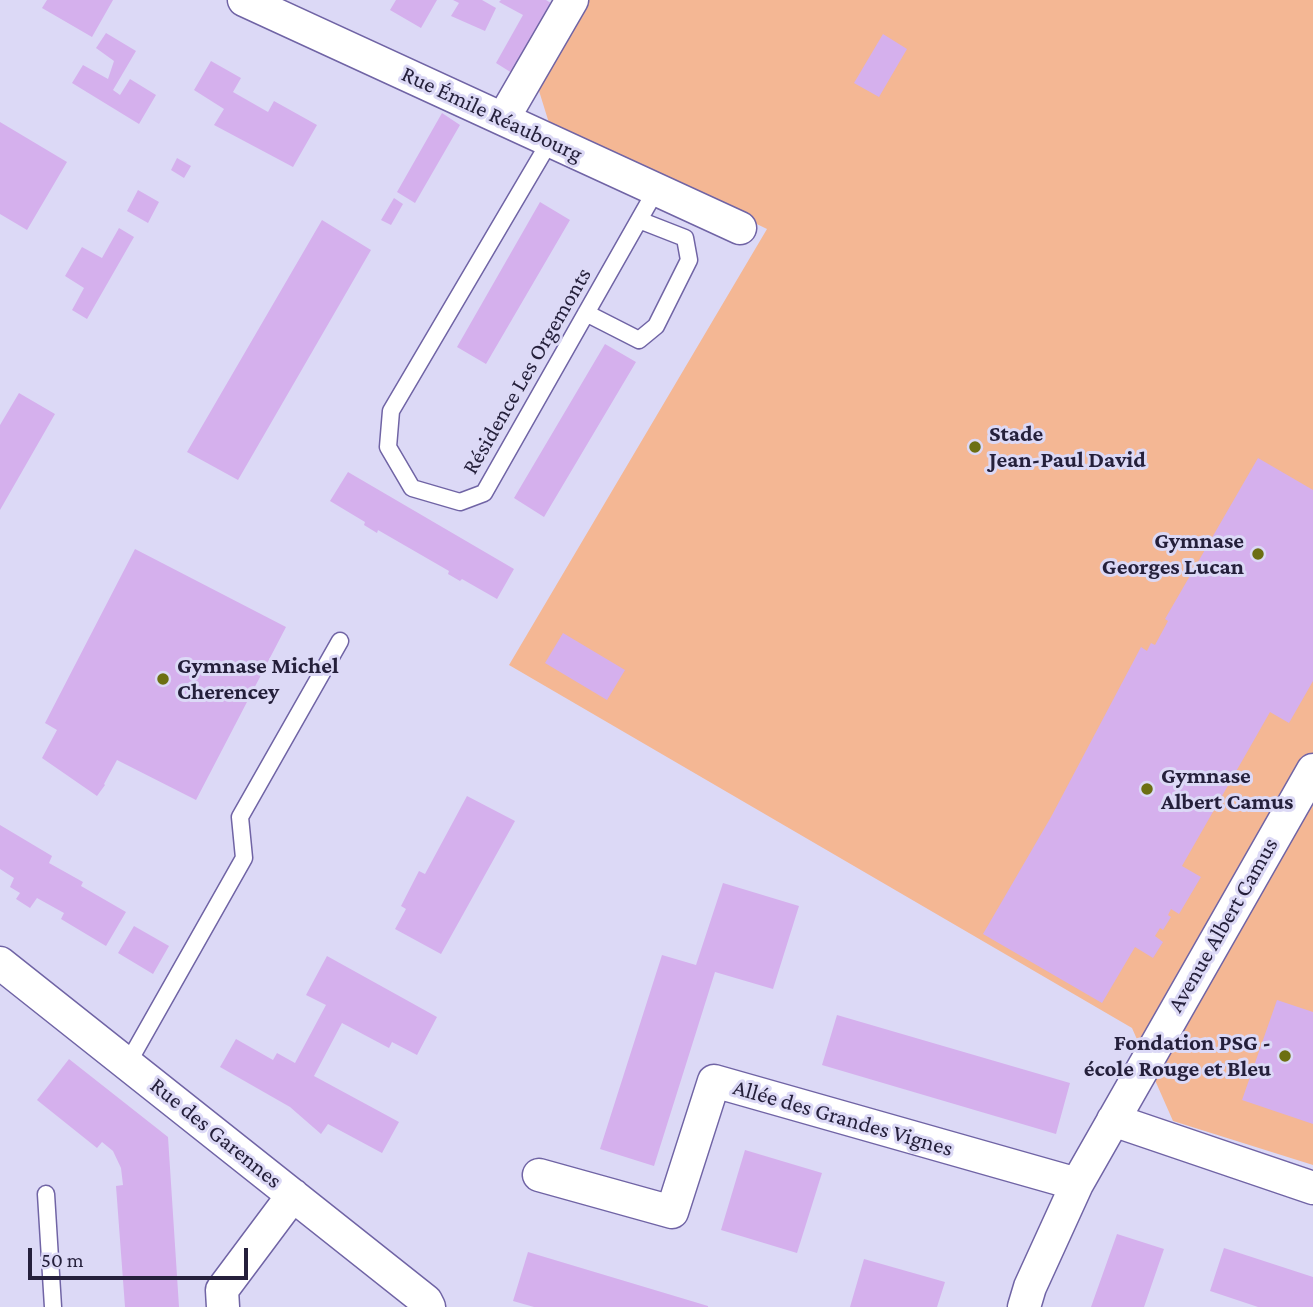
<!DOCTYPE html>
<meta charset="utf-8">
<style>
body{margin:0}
#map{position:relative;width:1313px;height:1307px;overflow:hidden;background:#dcd9f6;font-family:"Crimson Pro",serif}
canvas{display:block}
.scale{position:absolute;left:28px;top:1248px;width:220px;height:32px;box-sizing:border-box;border:4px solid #25203b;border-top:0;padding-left:9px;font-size:21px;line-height:24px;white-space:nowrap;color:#25203b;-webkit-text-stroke:5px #dcd9f6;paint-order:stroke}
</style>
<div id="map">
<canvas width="1313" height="1307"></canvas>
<div class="scale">50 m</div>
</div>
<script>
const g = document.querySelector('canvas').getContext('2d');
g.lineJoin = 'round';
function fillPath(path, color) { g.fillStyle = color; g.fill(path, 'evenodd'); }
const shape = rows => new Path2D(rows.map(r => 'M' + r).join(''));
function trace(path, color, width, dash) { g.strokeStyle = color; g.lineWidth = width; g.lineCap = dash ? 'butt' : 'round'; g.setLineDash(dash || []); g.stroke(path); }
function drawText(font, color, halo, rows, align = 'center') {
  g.font = font + ' "Crimson Pro",serif'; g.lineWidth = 6; g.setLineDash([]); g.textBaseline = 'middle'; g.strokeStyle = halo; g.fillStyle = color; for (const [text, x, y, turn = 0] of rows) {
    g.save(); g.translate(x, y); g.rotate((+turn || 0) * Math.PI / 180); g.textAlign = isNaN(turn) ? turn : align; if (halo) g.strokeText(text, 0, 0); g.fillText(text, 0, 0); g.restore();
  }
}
const green = shape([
 [583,0,1313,0,1313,1165,1173,1121,1132,1028,509,665,767,229,549,123,535,78]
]);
const building = shape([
 [47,0,113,0,92,37,42,8],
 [396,0,437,0,421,28,390,10],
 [453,0,482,0,496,8,485,31,451,16,459,3],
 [501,0,546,0,551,3,512,73,496,63,523,15,499,2],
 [106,33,136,51,113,90,120,95,130,79,156,95,139,124,72,83,83,65,108,79,114,61,96,48],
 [883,34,907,49,879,97,854,83],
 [211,61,241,78,233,92,268,112,274,101,317,125,293,167,214,125,224,109,194,90],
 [442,113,460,125,415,203,397,192],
 [0,122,67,162,27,230,0,214],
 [177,158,191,166,184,178,171,170],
 [138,190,159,202,148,223,127,211],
 [394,198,403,204,391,225,381,220],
 [540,202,570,220,486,364,457,347],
 [322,220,371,250,238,480,187,452],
 [119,228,134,237,87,319,72,310,84,288,65,276,82,247,102,258],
 [605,344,636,362,544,517,514,498],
 [19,393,55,414,0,510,0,425],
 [1258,458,1313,490,1313,681,1289,723,1270,712,1182,866,1201,877,1179,914,1171,909,1168,915,1171,917,1163,930,1160,928,1155,936,1163,942,1153,958,1135,947,1102,1003,983,934,1051,817,1141,647,1147,651,1151,643,1155,645,1168,621,1165,619],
 [348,472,514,569,497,599,462,579,460,581,448,574,449,571,378,530,377,533,364,525,365,522,330,501],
 [135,549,286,627,196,800,117,760,104,784,105,785,97,796,42,758,57,730,45,723],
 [563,633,625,670,607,700,545,663],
 [467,796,515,821,441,954,395,929,406,909,401,906,419,871,425,874],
 [0,825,52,856,49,863,83,882,81,886,126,912,106,946,61,919,64,913,37,898,30,908,16,899,20,893,10,887,14,878,0,869],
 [723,883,799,906,773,989,715,972,654,1166,600,1149,662,955,696,965],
 [134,926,169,946,153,974,118,953],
 [327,956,437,1017,417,1055,392,1042,389,1048,342,1023,314,1076,399,1122,382,1153,328,1124,321,1134,290,1107,220,1067,236,1039,273,1060,277,1053,295,1063,326,1005,306,995],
 [1277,1000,1313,1012,1313,1124,1242,1100],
 [837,1015,1070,1083,1056,1134,822,1065],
 [69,1059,168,1137,179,1307,125,1307,116,1186,123,1185,121,1168,113,1151,102,1142,97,1148,37,1100],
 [745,1150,822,1173,797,1253,721,1230],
 [1117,1234,1164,1249,1144,1307,1091,1307],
 [1224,1248,1313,1277,1313,1307,1258,1307,1210,1291],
 [528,1252,708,1306,708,1307,534,1307,513,1301],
 [864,1259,945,1282,937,1307,850,1307]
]);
const lane = shape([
 [550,141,391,411,388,447,412,488,460,502,484,493,656,190],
 [586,313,639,340,656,326,689,260,685,238,639,220],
 [128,1063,244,858,240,817,340,641],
 [46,1194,53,1307]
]);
const street = shape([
 [244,0,740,228],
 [503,119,572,0],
 [0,963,426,1301,429,1307],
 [1113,1120,1313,1188],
 [539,1175,672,1212,714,1081,1077,1184],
 [223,1307,222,1290,293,1195],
 [1024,1307,1030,1287,1077,1184,1313,770]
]);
const markers = [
 [975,447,7,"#6c6f12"],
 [1258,554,7,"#6c6f12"],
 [163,679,7,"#6c6f12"],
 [1147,789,7,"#6c6f12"],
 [1285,1056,7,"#6c6f12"]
];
const streetNames = [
 ["Rue Émile Réaubourg",492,114,25],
 ["Résidence Les Orgemonts",527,371,-60],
 ["Avenue Albert Camus",1223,925,-60],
 ["Allée des Grandes Vignes",843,1118,16],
 ["Rue des Garennes",216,1133,39]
];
const poiNames = [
 ["Stade",989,434],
 ["Jean-Paul David",989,460],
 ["Gymnase",1244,541,"right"],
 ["Georges Lucan",1244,567,"right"],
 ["Gymnase Michel",177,666],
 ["Cherencey",177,692],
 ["Gymnase",1161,776],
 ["Albert Camus",1161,802],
 ["Fondation PSG -",1271,1043,"right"],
 ["école Rouge et Bleu",1271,1069,"right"]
];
fillPath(green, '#f4b794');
fillPath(building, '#d5b0ed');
trace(lane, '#7064a5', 19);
trace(street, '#7064a5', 35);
trace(lane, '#fff', 16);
trace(street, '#fff', 32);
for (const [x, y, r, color] of markers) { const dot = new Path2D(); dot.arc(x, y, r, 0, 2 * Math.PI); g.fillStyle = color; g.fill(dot); trace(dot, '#dcd9f6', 2.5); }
drawText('23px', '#25203b', '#dcd9f6', streetNames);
drawText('bold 23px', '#25203b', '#dcd9f6', poiNames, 'left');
</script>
